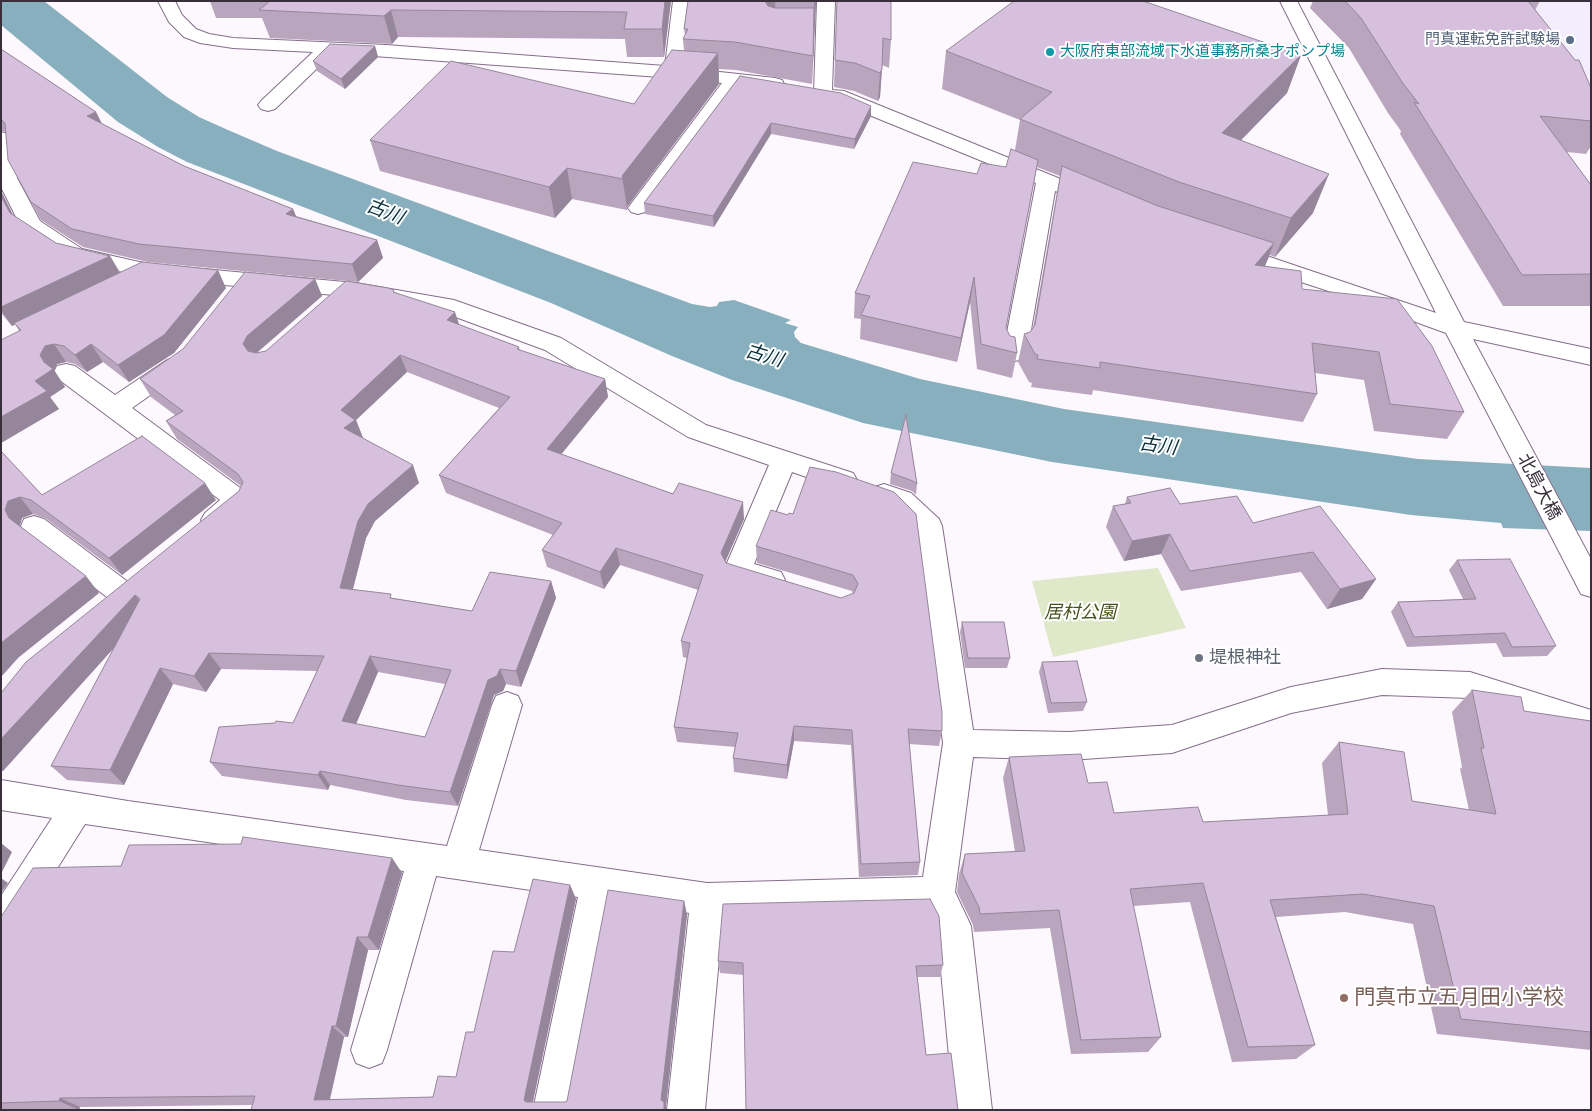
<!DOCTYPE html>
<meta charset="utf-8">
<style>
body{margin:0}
#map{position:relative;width:1592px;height:1111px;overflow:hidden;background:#fdf8fe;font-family:"Roboto Serif",serif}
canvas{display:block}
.frame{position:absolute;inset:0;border:2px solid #392f3b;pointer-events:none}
</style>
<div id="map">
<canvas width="1592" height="1111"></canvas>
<div class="frame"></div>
</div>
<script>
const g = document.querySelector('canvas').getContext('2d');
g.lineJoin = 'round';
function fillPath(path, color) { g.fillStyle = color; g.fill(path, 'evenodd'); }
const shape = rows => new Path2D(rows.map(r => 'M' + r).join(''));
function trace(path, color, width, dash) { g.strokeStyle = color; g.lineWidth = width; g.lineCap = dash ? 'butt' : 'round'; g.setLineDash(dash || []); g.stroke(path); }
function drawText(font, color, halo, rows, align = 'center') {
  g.font = font + ' "Roboto Serif","Noto Sans JP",serif'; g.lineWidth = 4; g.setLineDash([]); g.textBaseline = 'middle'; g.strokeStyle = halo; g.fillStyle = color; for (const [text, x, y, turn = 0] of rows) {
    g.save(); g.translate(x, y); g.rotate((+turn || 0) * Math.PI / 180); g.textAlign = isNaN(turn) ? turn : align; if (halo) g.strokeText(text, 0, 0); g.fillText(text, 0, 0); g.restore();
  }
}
const commercial = shape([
 [1527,1,1591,1,1591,148,1564,87]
]);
const green = shape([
 [1158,568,1186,628,1053,657,1032,581]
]);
const water = shape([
 [1,1,44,1,167,97,199,117,228,130,277,151,692,304,710,307,717,306,719,302,734,300,791,320,785,323,798,327,794,332,795,337,801,343,920,379,1064,409,1418,459,1591,468,1591,531,1503,528,1501,523,1411,515,1052,462,863,423,732,380,672,356,551,303,187,162,158,147,118,122,1,25]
]);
const minor = shape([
 [158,1,175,1,182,15,196,29,209,34,233,38,386,45,665,66,673,1,691,1,683,68,775,78,782,80,784,84,782,88,775,90,740,85,645,212,638,214,631,212,628,208,722,83,673,78,333,53,275,109,268,111,261,109,258,105,261,101,313,52,233,48,200,43,184,37,169,22,158,1],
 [817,1,835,1,832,90,844,91,1100,195,1103,199,1100,203,1093,205,1055,191,1027,353,1023,359,1015,361,1007,359,1003,353,1036,183,830,99,828,96,816,96,814,92,817,1],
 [1280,1,1297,1,1464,322,1591,349,1591,365,1473,339,1591,559,1591,597,1581,594,1446,333,1347,297,1224,257,1221,252,1224,247,1232,245,1240,247,1436,313,1280,1],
 [1,132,8,134,14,142,17,178,40,221,82,249,148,264,356,283,454,300,561,338,706,425,853,473,857,480,853,487,844,490,792,472,754,564,781,572,785,580,781,588,771,591,728,578,724,570,769,465,688,437,545,350,442,312,356,297,148,278,67,259,23,230,20,225,1,187,1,132],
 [175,358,183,360,187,366,183,372,132,408,247,493,251,500,247,507,223,527,214,530,205,527,201,520,205,513,220,500,57,378,54,372,57,366,66,364,75,366,115,395,167,360,175,358],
 [884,484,911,493,939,519,942,526,973,730,1069,732,1172,725,1291,687,1382,669,1470,672,1591,710,1591,737,1470,698,1382,695,1291,713,1172,753,1069,760,973,757,955,892,971,926,992,1110,954,1110,937,928,928,910,723,915,705,1110,667,1110,689,913,611,902,571,1110,533,1110,578,897,436,876,387,1050,382,1063,369,1068,356,1063,351,1050,404,871,85,824,21,926,13,943,1,948,1,896,52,818,1,810,1,780,128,801,447,846,492,705,496,696,507,692,518,696,522,705,479,850,707,883,923,877,943,743,916,530,893,507,875,501,871,494,875,487,884,484],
 [34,516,44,519,132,585,136,593,132,601,122,604,112,601,24,533,21,526,24,519,34,516]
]);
const wall = shape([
 [210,1,671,1,664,57,627,57,625,39,398,37,392,44,270,38,262,18,216,18],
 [688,1,816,1,812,84,736,70,719,69,719,84,627,207,627,210,572,199,555,218,380,171,370,140,634,104,684,51,683,39,685,35,684,29],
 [837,1,891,40,889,68,882,65,880,97,878,101,854,91,834,87],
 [1313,1,1540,1,1535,10,1591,88,1591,146,1586,154,1567,152,1591,185,1591,306,1503,306,1400,134,1401,131,1388,113,1349,48,1310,8],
 [375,46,378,57,345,89,317,71,313,61],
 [1,49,96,112,102,124,184,166,293,209,296,216,377,240,383,258,358,282,148,262,83,247,41,220,31,202,6,132,1,131],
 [946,51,1301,55,1287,93,1241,140,1313,213,1275,257,1270,255,1265,266,1302,289,1464,412,1447,439,1374,431,1364,380,1315,373,1317,394,1303,422,1093,390,1092,395,1031,387,1032,383,1029,382,1018,362,1024,334,1030,332,1033,328,1060,176,1037,167,1006,328,1017,353,1012,378,977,369,970,302,957,362,860,339,861,319,854,318,855,293,977,174,1006,167,1015,150,1020,120,942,89],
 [740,76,871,116,854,149,771,134,714,227,645,214,644,203],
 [1,191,13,215,56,243,110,256,120,272,226,288,174,353,129,382,103,362,87,372,75,364,66,362,57,364,54,370,65,387,50,397,59,409,1,443,19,331,15,324,12,326,1,313],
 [315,279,322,296,257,353,266,351,395,292,459,325,519,347,520,350,605,379,608,397,561,454,744,519,725,562,726,563,841,598,853,594,852,591,757,563,756,546,788,515,793,514,810,467,942,731,939,746,909,744,920,862,918,875,859,877,851,745,794,741,787,779,734,772,733,758,735,747,677,742,674,727,687,658,683,657,681,641,698,590,620,565,604,589,547,567,542,550,553,535,446,493,439,475,499,408,407,372,356,420,363,438,419,483,375,521,366,538,353,589,393,598,472,611,551,581,556,598,521,687,506,684,503,691,494,695,458,806,406,800,330,785,328,790,222,776,210,762,293,723,317,671,221,669,206,692,173,684,124,785,67,780,51,766,114,648,3,771,1,771,1,693,239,491,241,486,177,439,166,421,175,415,151,397,140,379],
 [378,672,445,684,425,737,356,724],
 [906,415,917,484,916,495,912,491,890,484,891,473],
 [1,451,42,495,216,500,122,575,45,518,33,514,22,518,20,526,99,593,19,657],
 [1127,497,1180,504,1253,523,1376,579,1362,599,1327,609,1301,572,1181,591,1161,554,1124,561,1106,527,1113,506,1125,504],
 [1457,560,1556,646,1547,656,1503,657,1496,643,1407,647,1391,612,1398,602,1463,599,1449,570],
 [962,622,1010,658,1007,668,965,668,960,632],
 [1042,662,1087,702,1083,711,1048,713,1039,672],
 [1472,690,1524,711,1591,721,1591,1050,1437,1034,1413,924,1345,912,1276,917,1315,1045,1296,1059,1232,1062,1190,902,1133,906,1161,1037,1148,1052,1071,1054,1050,928,974,932,973,925,957,892,959,874,965,854,1015,852,1003,778,1009,757,1088,783,1114,813,1203,822,1328,815,1322,763,1339,742,1412,801,1469,810,1460,769,1462,767,1452,712],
 [392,858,402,873,379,950,368,950,348,1037,344,1037,330,1100,433,1097,456,1077,474,1032,514,952,570,885,576,899,533,1102,565,1102,567,1101,684,901,687,915,666,1106,667,1110,251,1110,252,1105,80,1107,79,1110,1,1110,1,917,121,866],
 [718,961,943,965,940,977,917,977,926,1055,744,975,720,973]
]);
const shadedWall = shape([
 [665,1,671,1,664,57,662,29],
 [765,1,775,1,776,21],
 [814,1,816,1,812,84,813,56],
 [391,10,398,37,392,44,384,16],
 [375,46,378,57,345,89,341,79],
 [718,53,719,84,627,207,622,176],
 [1301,55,1287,93,1210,172,1222,133],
 [882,69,880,97,878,101,880,73],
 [871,106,871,116,854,149,855,139],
 [96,112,105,130,87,116],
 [771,123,771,134,714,227,713,216],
 [567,168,572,199,555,218,549,187],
 [1329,174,1313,213,1275,257,1291,218],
 [1,191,21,231,10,213,1,196],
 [293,209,300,226,286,214],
 [377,240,383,258,358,282,352,264],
 [1274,243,1263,271,1255,265],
 [110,256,120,274,12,326,1,310,1,307],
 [218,270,226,288,174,353,129,382,118,365],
 [974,277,970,302,957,362,961,338],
 [315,279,322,296,255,354,251,362,243,344,247,336],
 [455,312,461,330,447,320],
 [54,344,66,362,57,364,54,370,65,387,50,397,59,409,1,443,1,417,35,381,40,355,45,346],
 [91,344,103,362,87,372,75,355],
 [400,355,407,372,356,420,363,438,344,428,341,410],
 [605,379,608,397,551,467,547,449],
 [413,465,419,483,375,521,366,538,349,604,340,588,358,521,368,504],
 [205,483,216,500,122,575,109,558],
 [20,497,33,514,22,518,19,527,9,518,5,510,8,501],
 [743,502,744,519,722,569,721,553],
 [1170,534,1161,554,1124,561,1132,541],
 [616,548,620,565,604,589,600,572],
 [86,576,99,593,19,657,1,677,1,643],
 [1376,579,1362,599,1327,609,1340,589],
 [551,581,556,598,521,687,516,671],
 [135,595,147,611,3,771,1,770,1,739],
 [209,653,221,669,206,692,194,676],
 [370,656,378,672,351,736,342,721],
 [160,668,173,684,124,785,110,770],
 [500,669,506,684,503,691,494,695,458,806,450,792,488,680],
 [794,726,794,741,787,779,787,765],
 [320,771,330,785,328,790,318,775],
 [1,843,12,852,1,874],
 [392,858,402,873,379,950,368,937],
 [1,878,8,883,1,893],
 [570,885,576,899,531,1110,524,1100],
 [684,901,687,915,666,1106,667,1110,664,1110,661,1100],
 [357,937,368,950,348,1037,336,1026],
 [332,1026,344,1037,327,1110,314,1100],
 [60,1098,80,1107,79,1110,59,1101]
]);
const building = shape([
 [270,1,665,1,662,29,624,29,627,12,391,10,384,16,259,10,270,1],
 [688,1,765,1,768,6,775,8,814,8,813,56,735,42,683,39,688,29,684,29,688,1],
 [837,1,891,1,891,40,883,38,882,69,880,73,855,63,835,60,837,1],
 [1014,1,1143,1,1301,55,1222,133,1329,174,1291,218,1179,182,1020,119,1052,92,946,51,1014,1],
 [1345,1,1528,1,1575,60,1579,60,1591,88,1591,121,1540,116,1591,185,1591,274,1522,275,1414,102,1419,104,1402,82,1361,18,1345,1],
 [330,44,375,46,341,79,313,61,330,44],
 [1,49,96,112,87,116,184,166,293,209,286,214,377,240,352,264,139,244,72,229,31,202,8,160,5,123,1,119,1,49],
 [672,50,718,53,622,176,623,179,567,168,549,187,370,140,451,61,634,104,672,50],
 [740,76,841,93,871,106,855,139,771,123,713,216,644,203,740,76],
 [1011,149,1038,160,1006,328,1010,336,1015,337,1017,353,981,344,974,277,961,338,861,315,870,296,855,293,913,162,977,174,981,163,1006,167,1011,149],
 [1062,166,1158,206,1274,243,1255,265,1301,271,1302,289,1397,299,1432,346,1464,412,1390,404,1379,352,1312,343,1317,394,1100,362,1100,368,1037,359,1038,355,1035,354,1024,334,1030,332,1035,325,1062,166],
 [1,196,10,213,56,243,110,256,1,307,1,196],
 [142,262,218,270,164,335,118,365,91,344,75,355,64,346,54,344,45,346,40,355,44,362,53,369,35,381,47,391,1,417,1,340,21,330,14,323,142,262],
 [245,272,315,279,247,336,243,344,248,351,256,353,266,351,346,281,388,288,394,290,393,292,455,312,447,320,519,347,517,349,605,379,547,449,673,494,679,483,743,502,721,553,726,563,841,598,854,593,858,584,853,575,756,546,771,510,788,515,789,513,793,514,810,467,836,472,894,492,916,514,942,712,942,731,908,729,920,862,861,864,852,730,794,726,787,765,733,758,738,733,674,727,690,643,681,641,703,575,616,548,600,572,542,550,562,523,439,475,510,397,400,355,341,410,355,420,344,428,413,465,368,504,358,521,340,588,391,594,390,598,472,611,490,572,551,581,516,671,500,669,497,676,488,680,450,792,398,785,320,771,318,775,210,762,219,727,275,723,276,721,293,723,324,656,209,653,194,676,160,668,110,770,51,766,140,599,135,595,1,739,1,693,26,662,239,491,243,482,238,474,166,421,183,411,140,379,183,349,245,272],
 [370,656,451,670,425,737,342,721,370,656],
 [906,415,917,484,913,481,891,473,906,415],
 [142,436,205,483,109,558,31,500,20,497,8,501,5,510,9,518,86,576,1,643,1,451,42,495,142,436],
 [1170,488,1180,504,1237,496,1253,523,1320,506,1376,579,1340,589,1313,552,1190,571,1170,534,1132,541,1113,506,1131,503,1127,497,1170,488],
 [1510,559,1556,646,1512,647,1505,633,1414,637,1398,602,1476,599,1457,560,1510,559],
 [962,622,1004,622,1010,658,968,658,962,622],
 [1077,661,1087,702,1051,703,1042,662,1077,661],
 [1472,690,1521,697,1524,711,1591,721,1591,1032,1461,1019,1434,906,1363,894,1270,900,1315,1045,1248,1047,1203,883,1130,889,1161,1037,1081,1040,1059,910,980,914,979,907,962,873,965,854,1025,851,1009,757,1081,754,1088,783,1107,782,1114,813,1198,807,1203,822,1348,814,1339,742,1404,752,1412,801,1496,814,1481,748,1484,748,1472,690],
 [243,837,392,858,368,937,357,937,336,1026,332,1026,314,1100,433,1097,438,1076,456,1077,466,1032,474,1032,493,951,514,952,533,879,570,885,524,1100,526,1102,565,1102,567,1101,608,890,684,901,661,1100,664,1102,664,1110,251,1110,255,1096,60,1098,59,1101,1,1103,1,917,33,868,121,866,129,845,241,844,243,837],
 [930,899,939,916,943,965,916,966,926,1055,951,1053,958,1110,746,1110,743,963,718,961,723,904,930,899]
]);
const markers = [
 [1570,40,5,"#5c6f8a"],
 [1050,52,5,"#0f9aa8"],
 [1199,658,5,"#6b7280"],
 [1344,998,5,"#8d6e63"]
];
const farServicenames = [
 ["門真運転免許試験場",1560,40]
];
const farCulturenames = [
 ["大阪府東部流域下水道事務所桑才ポンプ場",1060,52]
];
const streetNames = [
 ["北島大橋",1539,487,62]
];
const parkNames = [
 ["居村公園",1080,613]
];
const worshipNames = [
 ["堤根神社",1209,658]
];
const waterNames = [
 ["古川",385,212,21],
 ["古川",764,356,17],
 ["古川",1158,446,8]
];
const nearEducationnames = [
 ["門真市立五月田小学校",1354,998]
];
fillPath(commercial, '#f3edfe');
fillPath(green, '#e0e8ca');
fillPath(water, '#88afbe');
trace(minor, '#846e8a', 2);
fillPath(minor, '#fff');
fillPath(wall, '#b9a5be');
fillPath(shadedWall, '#96869b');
fillPath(building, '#d7c0dd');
trace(building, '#96869b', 1);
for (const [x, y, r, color] of markers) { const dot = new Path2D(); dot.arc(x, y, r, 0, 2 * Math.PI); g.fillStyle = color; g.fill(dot); trace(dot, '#fff', 2); }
drawText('15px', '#4e5e75', '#fff', farServicenames, 'right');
drawText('15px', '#0d838f', '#fff', farCulturenames, 'left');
drawText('18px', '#392f3b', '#fff', streetNames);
drawText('italic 18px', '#46511b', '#fff', parkNames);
drawText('18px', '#5b616d', '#fff', worshipNames, 'left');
drawText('italic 19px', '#082f3a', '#fff', waterNames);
drawText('21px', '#785e54', '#fff', nearEducationnames, 'left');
</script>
